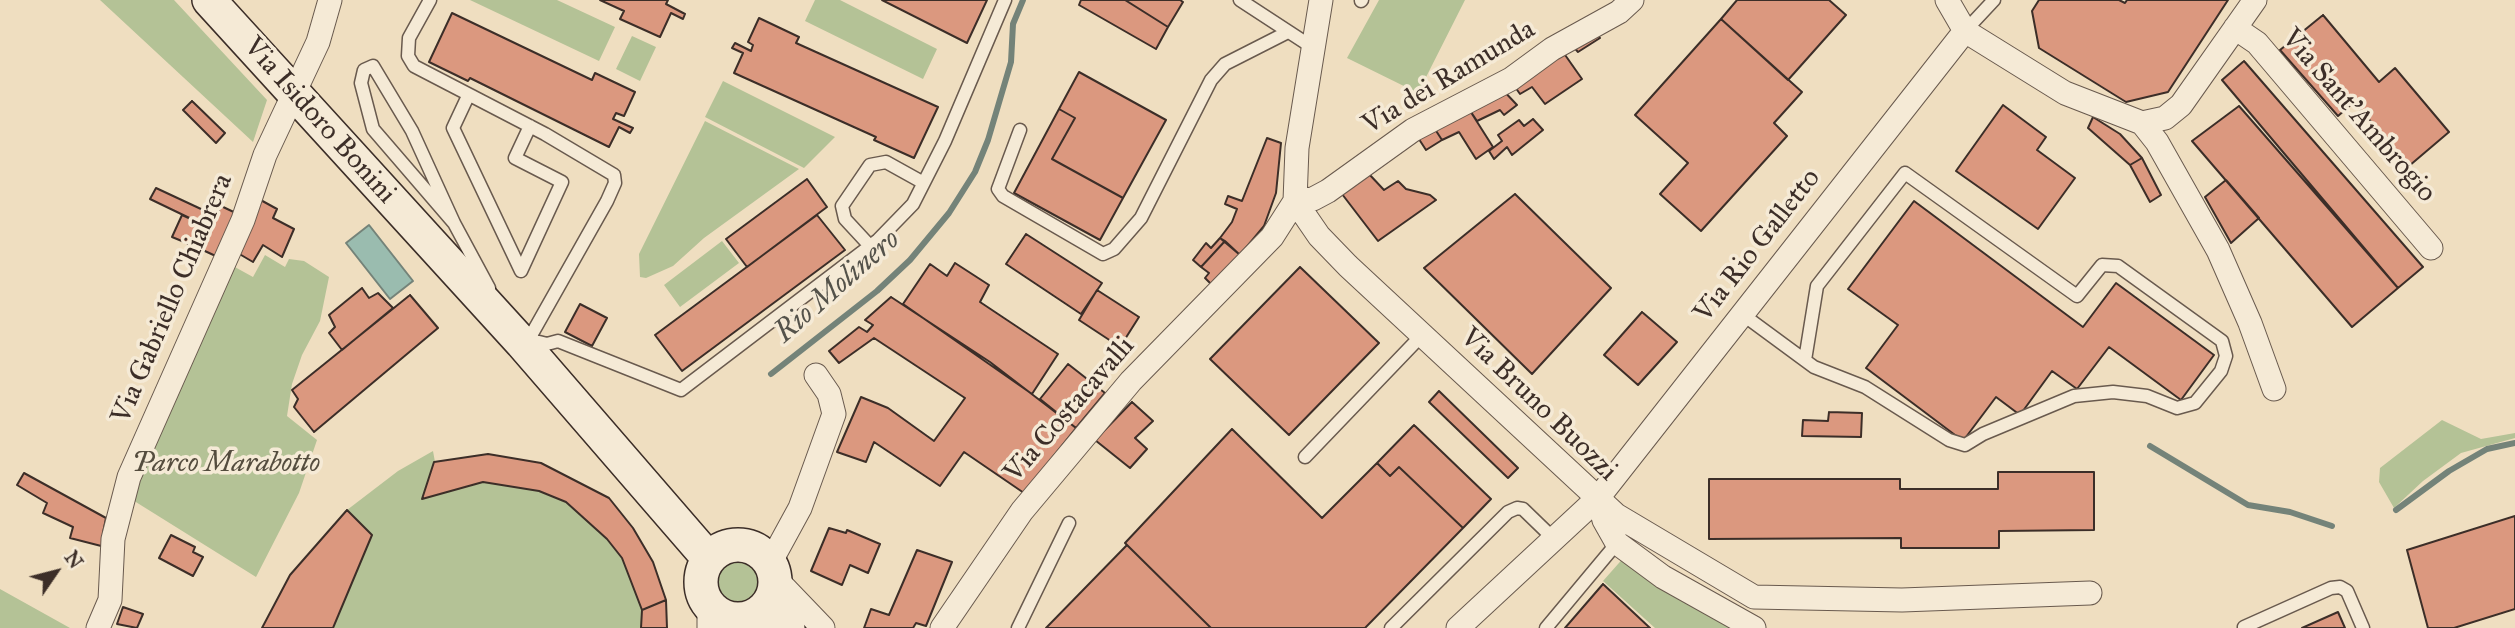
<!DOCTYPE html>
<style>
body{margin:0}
#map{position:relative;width:2515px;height:628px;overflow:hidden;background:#efdec0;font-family:"IM FELL Great Primer",serif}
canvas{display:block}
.north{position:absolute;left:21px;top:537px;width:70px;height:70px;-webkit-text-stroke:5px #f5ead6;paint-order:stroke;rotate:55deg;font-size:19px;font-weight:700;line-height:28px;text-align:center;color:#3c2e28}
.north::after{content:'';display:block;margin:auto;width:24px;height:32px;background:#3c2e28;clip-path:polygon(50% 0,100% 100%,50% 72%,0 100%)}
</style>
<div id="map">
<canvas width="2515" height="628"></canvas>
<div class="north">N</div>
</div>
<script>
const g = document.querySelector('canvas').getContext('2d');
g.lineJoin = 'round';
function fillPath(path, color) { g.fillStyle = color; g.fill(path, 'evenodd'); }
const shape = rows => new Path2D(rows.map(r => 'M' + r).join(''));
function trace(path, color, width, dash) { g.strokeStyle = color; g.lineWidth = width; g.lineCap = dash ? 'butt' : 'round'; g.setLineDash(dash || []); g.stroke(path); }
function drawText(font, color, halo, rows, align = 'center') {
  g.font = font + ' "IM FELL Great Primer",serif'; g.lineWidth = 7; g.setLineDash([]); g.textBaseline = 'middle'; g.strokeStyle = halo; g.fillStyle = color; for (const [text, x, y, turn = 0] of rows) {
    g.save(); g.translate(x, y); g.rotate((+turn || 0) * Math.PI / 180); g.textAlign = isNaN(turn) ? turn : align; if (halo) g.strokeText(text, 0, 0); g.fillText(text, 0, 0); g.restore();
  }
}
const green = shape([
 [100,0,174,0,267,100,253,142],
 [470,0,557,0,615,27,599,61],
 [815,0,840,0,937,49,923,79,805,21],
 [1379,0,1465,0,1418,93,1347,58],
 [632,36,656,47,640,81,616,69],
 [723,81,835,137,804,168,705,117],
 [705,121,799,169,704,238,673,266,646,278,640,277,639,254],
 [722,241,739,263,680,307,664,285],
 [265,255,285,267,289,259,304,261,329,277,320,321,302,355,292,384,287,416,317,440,299,493,256,577,131,499,233,266,253,277],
 [2442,420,2481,439,2515,433,2515,438,2461,453,2423,481,2394,508,2379,482,2380,468],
 [433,451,435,462,541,463,609,498,633,528,653,562,667,628,262,628,290,575,347,510,398,471],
 [1626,555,1745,628,1655,628,1603,581],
 '714 582a24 24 0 1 1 48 0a24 24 0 1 1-48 0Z',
 [0,589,70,628,0,628]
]);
const water = shape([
 [369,225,413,281,390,299,346,243,369,225]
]);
const stream = shape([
 [771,374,877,291,910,260,949,213,975,172,988,140,1011,62,1013,24,1023,0],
 [2150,446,2248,505,2290,512,2332,526],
 [2396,510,2449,471,2487,449,2515,443]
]);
const building = shape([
 [600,0,668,0,666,4,685,14,683,19,671,13,660,37,620,19,624,11,600,0],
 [882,0,987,0,967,43,882,0],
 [1081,0,1125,0,1168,27,1156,49,1079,5,1081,0],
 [1125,0,1180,0,1183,2,1168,27,1125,0],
 [1737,0,1829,0,1846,15,1788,80,1721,19,1737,0],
 [2039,0,2119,0,2125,3,2127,0,2228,0,2168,92,2126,102,2039,48,2032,11,2039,0],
 [452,13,592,80,595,73,635,92,624,116,616,113,613,119,633,128,630,133,619,127,609,147,470,78,468,81,429,62,452,13],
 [2323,15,2379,82,2395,68,2449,132,2409,166,2354,102,2338,116,2280,50,2323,15],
 [759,18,799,37,796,43,938,107,914,158,874,140,876,137,734,73,743,53,732,48,735,43,751,51,753,45,748,42,759,18],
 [1721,19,1802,92,1774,123,1787,136,1701,231,1660,194,1688,163,1635,115,1721,19],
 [1594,30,1600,38,1578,52,1572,45,1594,30],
 [1563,52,1582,79,1545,104,1532,87,1520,94,1513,84,1563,52],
 [2244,61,2423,267,2398,288,2222,80,2244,61],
 [1079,72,1166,120,1123,198,1052,159,1075,118,1059,109,1079,72],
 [1501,88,1517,105,1504,115,1500,110,1477,121,1467,106,1501,88],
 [192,101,225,133,216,143,183,110,192,101],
 [2003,105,2046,137,2037,150,2075,178,2038,229,1956,171,2003,105],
 [1467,106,1493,147,1476,159,1459,132,1442,140,1431,123,1467,106],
 [2239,106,2398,288,2352,327,2192,141,2239,106],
 [1059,109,1075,118,1052,159,1123,198,1100,240,1014,193,1059,109],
 [2093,117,2120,134,2142,158,2130,165,2088,128,2093,117],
 [1533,119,1543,130,1512,155,1507,147,1494,159,1489,151,1502,141,1498,135,1519,120,1524,126,1533,119],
 [1431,123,1442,140,1426,150,1415,133,1431,123],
 [1267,138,1281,143,1276,193,1264,226,1240,255,1220,238,1232,222,1237,209,1225,204,1228,196,1242,201,1267,138],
 [2142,158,2161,195,2150,202,2130,165,2142,158],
 [1369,174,1384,190,1398,181,1406,189,1430,195,1436,200,1378,241,1342,194,1369,174],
 [807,179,827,207,747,267,726,239,807,179],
 [2226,180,2259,218,2231,243,2205,197,2226,180],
 [156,188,216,216,221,206,240,215,220,258,194,246,204,225,150,199,156,188],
 [1515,194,1611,288,1532,374,1424,268,1515,194],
 [257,198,277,209,273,218,294,229,282,257,263,245,253,262,236,252,257,198],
 [1914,201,2083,327,2116,283,2214,355,2181,400,2109,347,2077,389,2052,371,2020,415,1996,397,1963,441,1866,368,1898,325,1848,289,1914,201],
 [182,215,204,225,194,246,172,237,182,215],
 [817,215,845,250,682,371,655,335,817,215],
 [1026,234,1102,283,1081,314,1006,264,1026,234],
 [1220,238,1225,241,1201,267,1193,260,1206,243,1211,248,1220,238],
 [1225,241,1240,255,1212,285,1205,278,1209,273,1201,267,1225,241],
 [955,263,989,285,980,302,1058,354,1032,394,903,304,930,264,947,276,955,263],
 [1300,267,1379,343,1289,435,1210,359,1300,267],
 [362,288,369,298,378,293,393,308,342,350,329,333,335,327,329,315,362,288],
 [1097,290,1139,317,1120,347,1079,320,1097,290],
 [410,295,438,328,314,432,294,407,298,399,292,390,410,295],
 [891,297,990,362,1076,428,1024,493,964,452,940,486,874,442,866,462,837,452,861,397,888,408,934,441,965,398,874,338,839,363,829,351,859,327,867,332,873,325,865,320,891,297],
 [580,304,607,318,592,346,565,332,580,304],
 [1642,312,1677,342,1638,385,1604,355,1642,312],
 [1068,364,1105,393,1076,428,1040,399,1068,364],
 [1439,391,1518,468,1508,478,1429,402,1439,391],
 [1132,402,1153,421,1135,438,1147,449,1130,468,1095,440,1132,402],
 [1829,412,1862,413,1861,437,1802,436,1803,420,1828,421,1829,412],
 [1414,425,1491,499,1463,528,1399,467,1390,476,1377,463,1414,425],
 [1232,429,1322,518,1377,463,1390,476,1399,467,1463,528,1365,628,1211,628,1125,543,1232,429],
 [488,454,541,463,609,498,633,528,653,562,666,600,642,610,622,558,607,539,566,502,539,491,483,482,422,499,434,462,488,454],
 [1998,472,2094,472,2094,530,1999,531,1999,548,1901,548,1901,538,1709,539,1709,479,1900,479,1900,489,1998,489,1998,472],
 [24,473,106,518,103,533,109,548,70,538,73,527,43,513,47,503,17,485,24,473],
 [347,510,372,535,333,628,262,628,290,575,347,510],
 [2515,516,2515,609,2454,628,2428,628,2407,550,2515,516],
 [829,528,846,533,847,530,880,544,868,573,850,565,842,585,811,571,829,528],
 [171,535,195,547,193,552,203,557,193,576,159,558,171,535],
 [1127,545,1211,628,1046,628,1127,545],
 [917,550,952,562,926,626,916,623,913,628,864,628,871,609,889,615,917,550],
 [1603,584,1650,628,1565,628,1603,584],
 [666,600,667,628,641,628,642,610,666,600],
 [123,607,143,614,137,628,117,624,123,607],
 [2338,612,2345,628,2302,628,2338,612]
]);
const lane = shape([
 [430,0,409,38,408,56,414,66,545,134,614,175,615,183,607,201,529,339],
 [1240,0,1312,47],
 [1361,1,1362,0],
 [1965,31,1994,0],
 [468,96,453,128,521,271,562,182,515,158,530,126],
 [1020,130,998,189,1003,196,1103,254,1114,249,1141,218,1211,80,1225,64,1288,32],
 [454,223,373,129,361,83,364,70,373,66,412,131,454,223,489,288],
 [870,246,845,219,842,206,870,165,886,162,922,182],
 [1742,314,1814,367,1865,387,1949,440,1965,445,1983,434,2074,396,2113,392,2147,396,2177,408,2195,403,2221,371,2226,356,2222,341,2118,266,2102,265,2077,296,1905,173,1817,286,1805,360],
 [531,340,547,344,558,341,681,390,878,240,913,204,945,141,1005,0],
 [1305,457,1422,335],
 [2244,627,2331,588,2340,587,2347,591,2363,628],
 [1018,628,1069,523],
 [1391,628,1508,512,1517,508,1523,509,1554,539],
 [1546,628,1617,543]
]);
const street = shape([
 [1947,0,1965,31,2065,93,2142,123,2157,142,2218,250,2250,323,2274,389],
 [2235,28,2257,43,2431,248],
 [2142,123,2165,118,2181,105,2255,0],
 [1295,201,1319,236,1348,266,1616,515,1754,597,1902,600,2090,593],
 [1295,201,1313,199,1328,191,1413,130,1511,79,1552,49,1619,12,1632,0],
 [1295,201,1297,148,1321,0],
 [1599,501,1604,520,1617,543,1663,577,1754,628],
 [770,563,800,508,834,414,829,394,816,375],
 [775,578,823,628],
 [98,628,110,600,113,539,129,477,243,220,265,155,318,42,330,0],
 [709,628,709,604],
 [741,628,743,618],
 [942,628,1022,511,1131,381,1272,237,1295,201],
 [1458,628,1598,498,1965,31]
]);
const secondary = shape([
 [209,0,522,343,709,559],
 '701 582a37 37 0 1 1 74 0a37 37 0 1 1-74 0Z',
 [767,605,788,628]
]);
const streetNames = [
 ["Via dei Ramunda",1449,78,-31],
 ["Via Sant'Ambrogio",2358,116,49],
 ["Via Isidoro Bonini",319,121,48],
 ["Via Rio Galletto",1758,246,-52],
 ["Via Gabriello Chiabrera",173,299,-67],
 ["Via Bruno Buozzi",1538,405,44],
 ["Via Costacavalli",1070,410,-49]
];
const parkNames = [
 ["Parco Marabotto",226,464]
];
const waterNames = [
 ["Rio Molinero",838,287,-41]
];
fillPath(green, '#b4c296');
fillPath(water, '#9abcaf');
trace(water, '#748379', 2);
trace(stream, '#748379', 6);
fillPath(building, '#db987f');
trace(building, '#3c2e28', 2);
trace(lane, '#695a4e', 15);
trace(street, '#695a4e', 25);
trace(secondary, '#3c2e28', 36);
trace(lane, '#f5ead6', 12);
trace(street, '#f5ead6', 23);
trace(secondary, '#f5ead6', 33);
drawText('28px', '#3c2e28', '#f5ead6', streetNames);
drawText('italic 28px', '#544c3e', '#f5ead6', parkNames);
drawText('italic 30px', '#54524a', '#f5ead6', waterNames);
</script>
